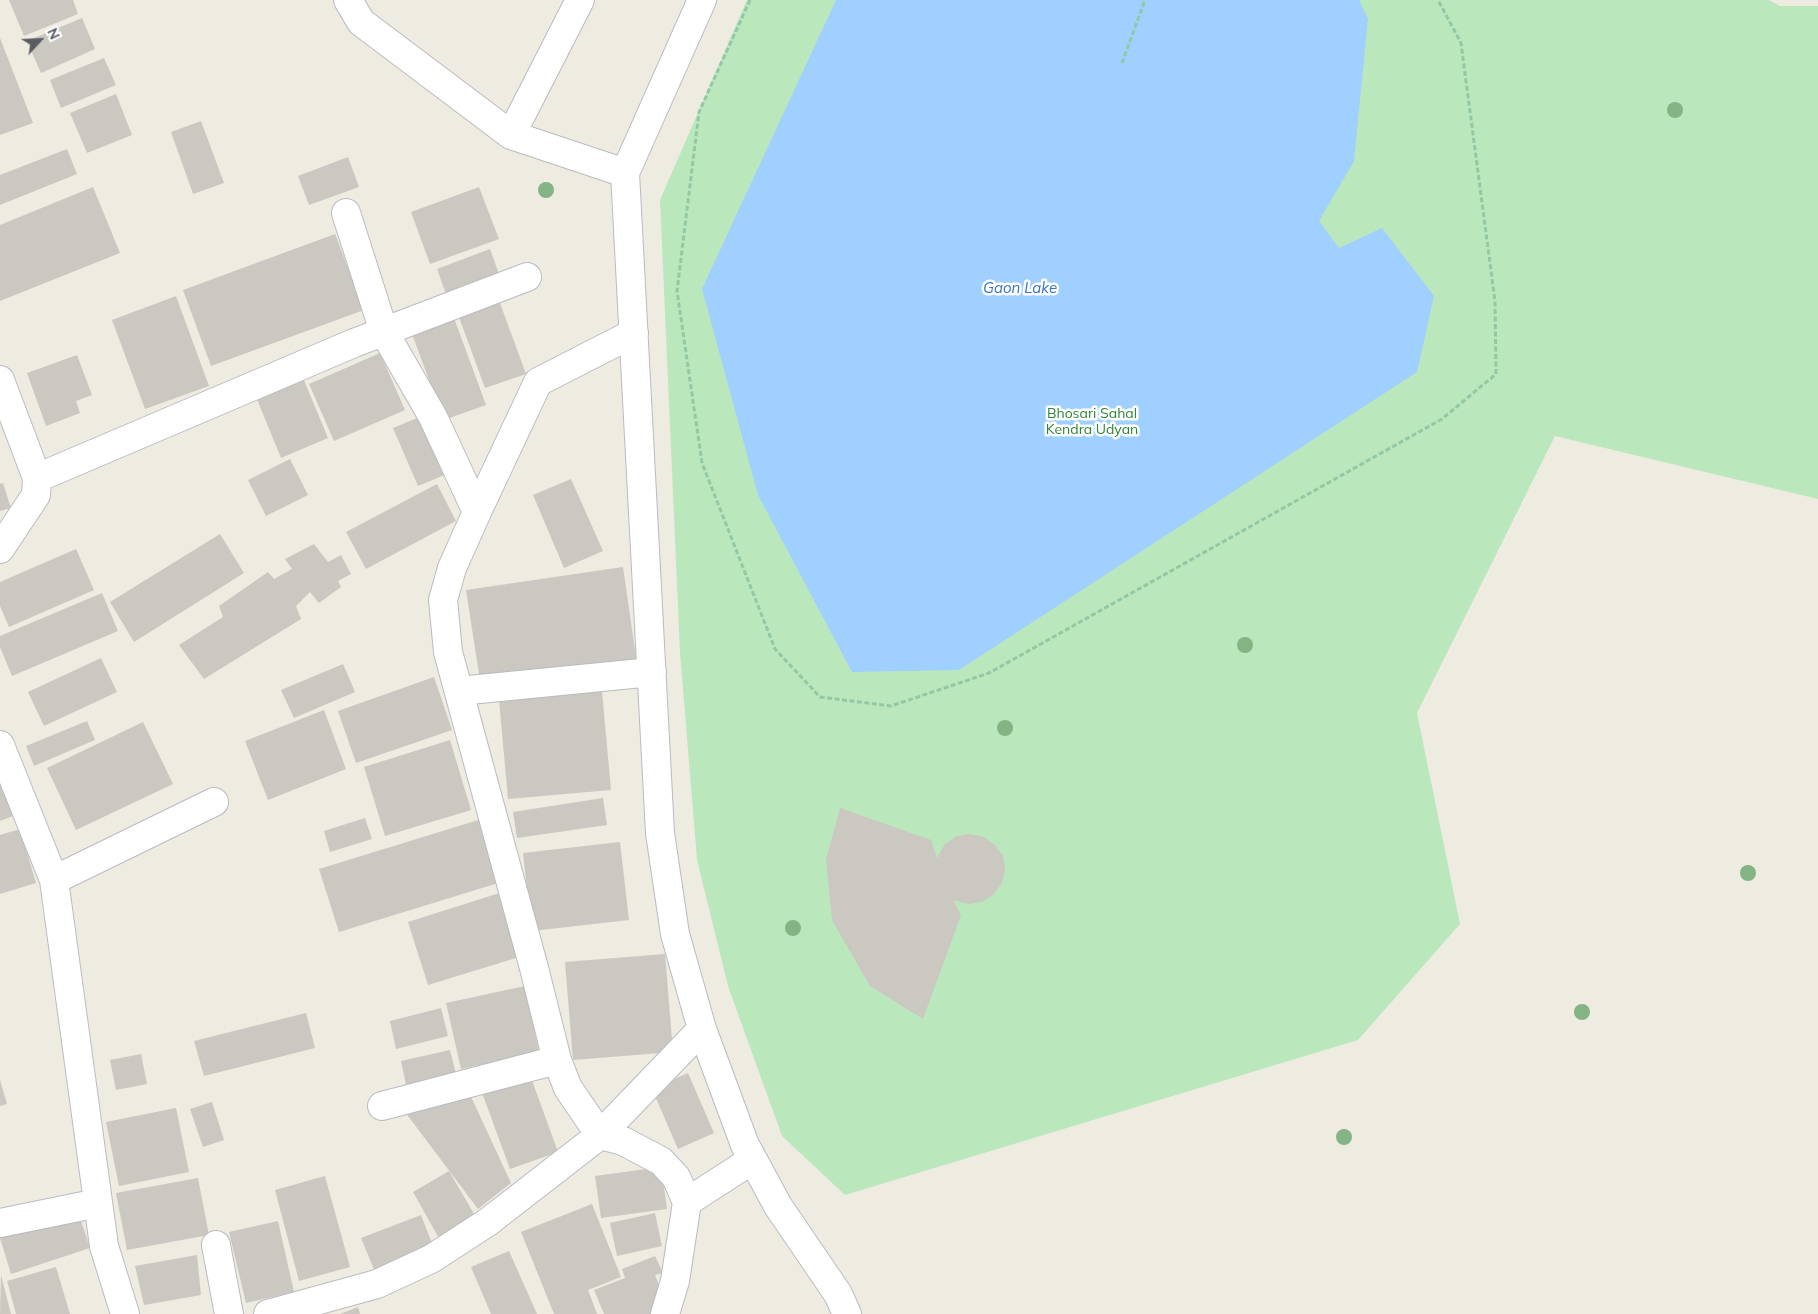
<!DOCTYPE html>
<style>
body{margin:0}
#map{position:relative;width:1818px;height:1314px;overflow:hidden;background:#eeebe1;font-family:Mulish,sans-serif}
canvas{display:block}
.north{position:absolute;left:15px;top:15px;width:50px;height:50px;-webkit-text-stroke:4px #fff;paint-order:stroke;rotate:65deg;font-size:14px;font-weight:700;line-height:20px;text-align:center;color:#595d63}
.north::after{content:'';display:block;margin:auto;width:18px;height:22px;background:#595d63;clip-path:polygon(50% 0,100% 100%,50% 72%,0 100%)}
</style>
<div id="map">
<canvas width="1818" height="1314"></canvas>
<div class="north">N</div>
</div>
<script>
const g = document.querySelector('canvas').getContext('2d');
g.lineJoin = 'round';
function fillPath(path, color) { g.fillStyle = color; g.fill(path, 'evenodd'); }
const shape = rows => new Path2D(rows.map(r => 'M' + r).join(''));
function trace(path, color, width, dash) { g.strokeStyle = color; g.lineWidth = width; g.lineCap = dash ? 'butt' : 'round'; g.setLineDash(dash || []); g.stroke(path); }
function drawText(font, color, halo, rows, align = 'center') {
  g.font = font + ' Mulish,sans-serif'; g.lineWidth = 5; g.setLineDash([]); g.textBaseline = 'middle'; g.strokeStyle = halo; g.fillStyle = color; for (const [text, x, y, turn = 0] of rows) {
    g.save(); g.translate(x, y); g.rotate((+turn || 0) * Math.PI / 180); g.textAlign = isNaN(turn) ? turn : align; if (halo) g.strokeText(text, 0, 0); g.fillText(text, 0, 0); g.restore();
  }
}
const green = shape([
 [747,0,1769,0,1780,6,1818,6,1818,499,1555,436,1417,713,1460,924,1358,1040,845,1195,782,1136,728,986,697,860,680,652,660,200]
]);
const water = shape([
 [836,0,1359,0,1368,19,1354,161,1319,221,1339,248,1382,228,1434,296,1417,372,959,670,852,672,758,495,702,289]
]);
const building = shape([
 [9,0,73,0,78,14,24,36],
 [82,18,95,49,41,73,27,41],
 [0,38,33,123,0,135],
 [104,58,116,85,61,108,50,80],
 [116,94,132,135,87,153,70,113],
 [201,121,224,183,193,194,171,132],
 [67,149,77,174,0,205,0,175],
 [348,157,359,187,309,205,298,176],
 [93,187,120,253,0,301,0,225],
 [479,187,499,239,430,264,411,212],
 [335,234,364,310,211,366,183,290],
 [490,249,500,277,447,297,437,269],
 [497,295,526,374,485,388,456,309],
 [176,296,209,386,145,409,112,320],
 [454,318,486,405,444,420,412,334],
 [380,353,405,410,334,441,309,384],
 [77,355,92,395,76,401,80,413,46,426,27,373],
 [301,373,328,438,281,458,254,392],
 [422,416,447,474,418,486,393,428],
 [290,459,308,495,266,516,248,480],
 [571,479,603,551,564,568,533,495],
 [3,483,11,508,0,511,0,484],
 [437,484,456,521,366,569,346,532],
 [220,534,244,573,134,642,110,602],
 [314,544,328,562,341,555,351,574,338,581,341,587,319,603,310,592,296,606,301,619,204,679,179,645,223,617,219,606,268,572,274,579,292,569,285,559],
 [76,549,94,590,9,627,0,606,0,582],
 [623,567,637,664,481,687,466,590],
 [102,593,118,631,12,676,0,647,0,636],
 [101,658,117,692,44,726,28,692],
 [343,664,355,692,294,718,281,690],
 [434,677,452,730,356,763,338,711],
 [602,691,611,790,508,799,499,700],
 [324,710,346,769,268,800,245,741],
 [87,721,95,740,34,766,26,746],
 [143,722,173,784,76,830,47,768],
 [450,740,471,810,385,836,364,767],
 [0,780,13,816,0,821],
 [603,798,607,825,517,838,513,812],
 [840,808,931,840,937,858,945,844,957,836,970,834,984,837,995,845,1003,856,1005,870,1002,883,994,894,982,902,969,904,953,900,961,915,923,1019,870,986,832,920,826,860],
 [488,817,508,880,339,932,319,869],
 [365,818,372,839,330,852,324,831],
 [20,829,36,883,0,894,0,835],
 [620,842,629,920,532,931,523,853],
 [509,890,529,954,428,985,408,922],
 [665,954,673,1052,573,1060,565,962],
 [525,986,539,1052,461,1069,446,1003],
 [441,1008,448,1036,396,1049,390,1021],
 [306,1013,315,1048,204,1076,194,1041],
 [450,1050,457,1078,407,1089,401,1061],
 [141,1054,147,1084,116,1090,110,1060],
 [529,1072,558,1152,510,1169,481,1090],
 [688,1073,714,1133,678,1149,652,1089],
 [0,1080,7,1104,0,1106],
 [467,1088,511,1183,478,1209,405,1112],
 [212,1102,224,1140,203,1147,190,1109],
 [176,1108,189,1172,119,1186,106,1122],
 [661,1167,667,1209,601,1218,595,1176],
 [449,1171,477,1219,440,1240,413,1192],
 [325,1176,350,1267,299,1281,275,1190],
 [198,1178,209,1235,127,1250,116,1193],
 [592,1204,621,1277,588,1290,597,1314,554,1314,521,1232],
 [77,1209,90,1248,11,1274,0,1238,0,1233],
 [655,1213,662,1246,617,1256,610,1223],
 [421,1215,435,1251,376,1274,361,1238],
 [278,1221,294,1292,246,1303,229,1232],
 [509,1251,537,1314,491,1314,471,1267],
 [197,1255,201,1295,144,1305,135,1266],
 [655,1256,663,1273,655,1275,668,1307,651,1314,604,1314,594,1290,625,1278,622,1269],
 [56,1267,70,1314,16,1314,7,1281],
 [1,1275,11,1314,0,1314],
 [358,1307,360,1314,340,1314]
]);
const path = shape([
 [750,0,699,112,677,291,702,463,775,649,820,697,891,706,989,673,1442,419,1496,374,1495,301,1461,43,1438,0],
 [1122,63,1145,0]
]);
const street = shape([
 [348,0,361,22,511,135,625,173],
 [702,0,625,173,660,833,675,934,702,1029,745,1145,778,1206,838,1294,847,1314],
 [511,135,580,0],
 [346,213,384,332,433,417,477,512,452,568,443,600,448,652,534,968,557,1060,568,1088,600,1135,623,1141,661,1161,676,1177,687,1202,675,1281,665,1314],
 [0,380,37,478],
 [477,512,538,382,634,333],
 [0,549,36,495,37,478,354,343,527,277],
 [459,691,652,672],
 [0,745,54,880,104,1246,125,1314],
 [54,880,214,802],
 [382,1106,557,1060],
 [687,1202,752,1160],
 [0,1223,98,1203],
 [216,1245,229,1314],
 [268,1314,377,1284,431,1259,488,1222,600,1135,702,1029]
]);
const trees = [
 [1675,110],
 [546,190],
 [1245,645],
 [1005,728],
 [1748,873],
 [793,928],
 [1582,1012],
 [1344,1137]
];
const parkNames = [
 ["Bhosari Sahal",1092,414],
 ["Kendra Udyan",1092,430]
];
const waterNames = [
 ["Gaon Lake",1020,288]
];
fillPath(green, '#bbe7bd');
fillPath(water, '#9fd0ff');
fillPath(building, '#cac8c0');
trace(street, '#b9bbc1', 30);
trace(path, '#93c8a5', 3, [5, 2.5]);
trace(street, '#fff', 28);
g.fillStyle = '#84b384';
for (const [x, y] of trees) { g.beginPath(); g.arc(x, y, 8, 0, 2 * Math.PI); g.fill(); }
drawText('14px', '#2e8537', '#fff', parkNames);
drawText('italic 15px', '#3973c1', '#fff', waterNames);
</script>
